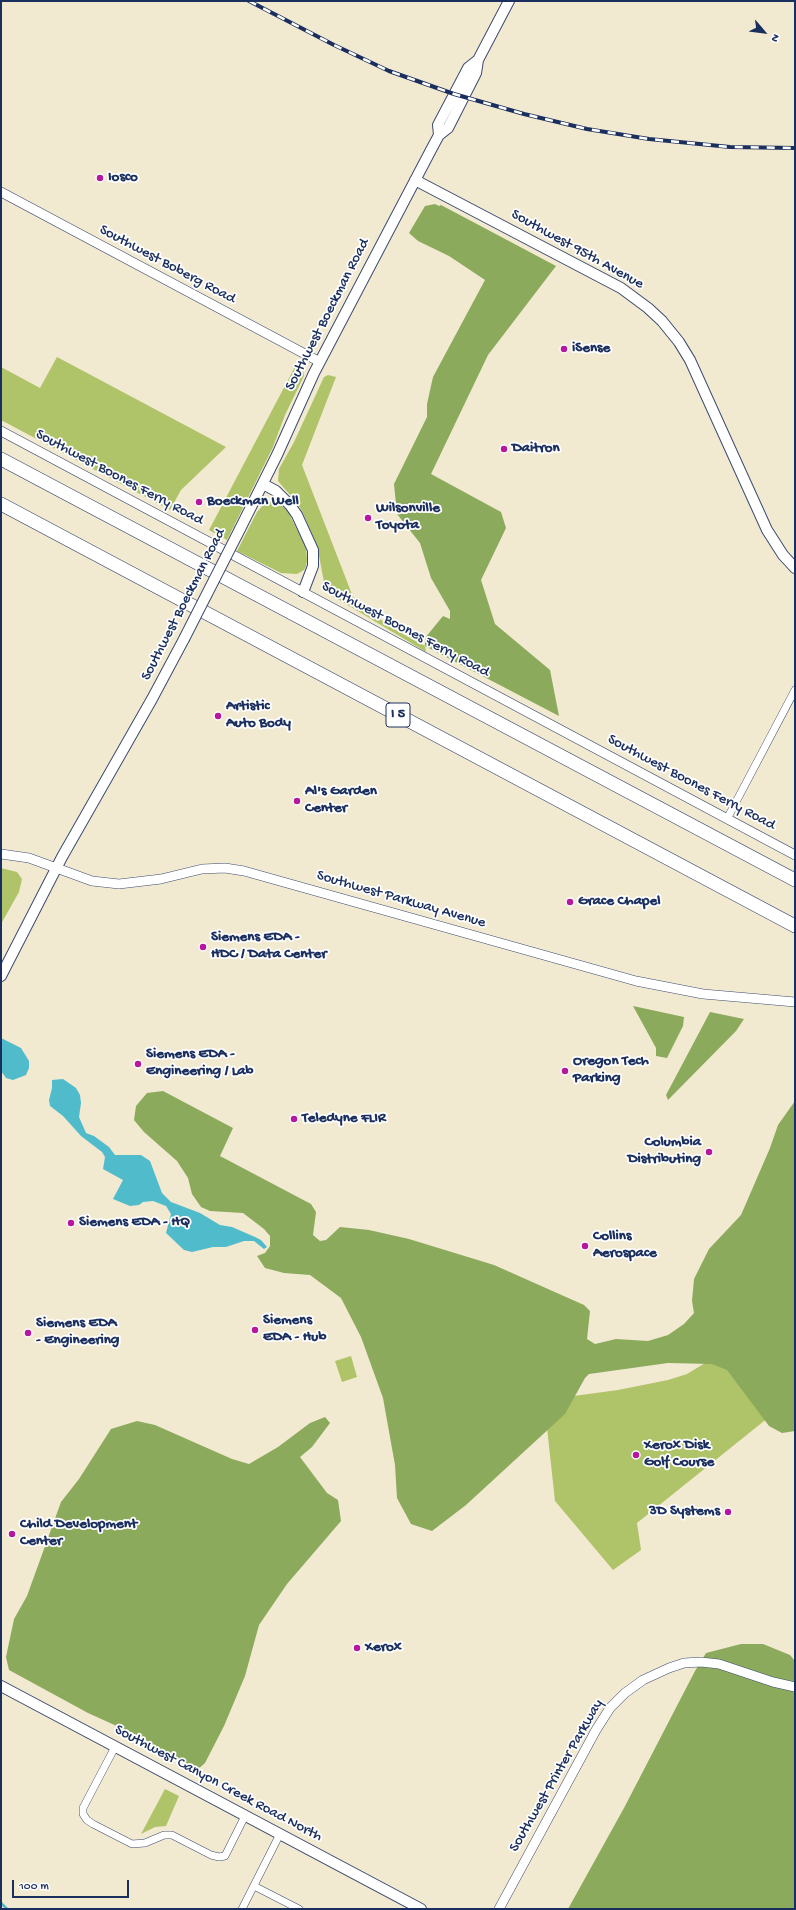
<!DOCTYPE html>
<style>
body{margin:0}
#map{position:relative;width:796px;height:1910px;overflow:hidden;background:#f2e9d1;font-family:"Gochi Hand",sans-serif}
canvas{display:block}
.frame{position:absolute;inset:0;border:2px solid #1b2f5e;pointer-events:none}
.north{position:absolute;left:744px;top:12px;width:40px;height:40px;-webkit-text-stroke:3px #fff;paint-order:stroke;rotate:118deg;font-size:11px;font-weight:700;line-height:16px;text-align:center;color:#1b2f5e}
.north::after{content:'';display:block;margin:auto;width:14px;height:18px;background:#1b2f5e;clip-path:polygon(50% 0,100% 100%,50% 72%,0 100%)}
.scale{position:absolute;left:12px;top:1880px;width:117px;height:18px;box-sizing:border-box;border:2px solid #1b2f5e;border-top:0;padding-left:5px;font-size:12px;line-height:14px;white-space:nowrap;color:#1b2f5e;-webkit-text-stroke:3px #fff;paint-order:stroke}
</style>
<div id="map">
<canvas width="796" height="1910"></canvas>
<div class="frame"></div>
<div class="north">N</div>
<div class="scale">100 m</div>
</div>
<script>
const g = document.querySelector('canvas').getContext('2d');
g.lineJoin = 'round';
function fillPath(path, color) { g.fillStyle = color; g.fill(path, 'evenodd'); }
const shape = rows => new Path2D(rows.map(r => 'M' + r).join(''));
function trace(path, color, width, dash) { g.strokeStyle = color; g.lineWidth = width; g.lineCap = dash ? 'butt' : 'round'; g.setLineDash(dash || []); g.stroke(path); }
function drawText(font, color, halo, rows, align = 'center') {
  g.font = font + ' "Gochi Hand",sans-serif'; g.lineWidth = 3.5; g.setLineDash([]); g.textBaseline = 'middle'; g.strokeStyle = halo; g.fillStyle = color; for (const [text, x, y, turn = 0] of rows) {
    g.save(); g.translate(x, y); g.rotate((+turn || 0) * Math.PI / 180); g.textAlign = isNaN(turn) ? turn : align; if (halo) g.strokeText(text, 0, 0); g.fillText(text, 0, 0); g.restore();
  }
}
const green = shape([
 [57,357,226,447,181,490,170,510,1,420,1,367,40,388],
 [298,361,302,364,304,376,285,415,273,447,227,540,209,530],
 [328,375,336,377,302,465,353,597,390,627,425,646,426,652,331,595,324,582,317,545,302,511,297,503,278,481,279,469,294,442,324,377],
 [272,501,277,502,287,510,306,547,307,560,306,566,304,570,297,574,281,573,237,551,257,512,264,504],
 [1,868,17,872,22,879,19,892,1,924],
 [720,1354,779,1409,637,1523,641,1550,613,1570,555,1501,544,1400,618,1390,668,1380,687,1374],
 [351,1356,357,1377,342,1382,335,1361],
 [165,1789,179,1796,166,1826,155,1827,141,1834]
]);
const forest = shape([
 [435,204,439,206,441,205,556,266,488,355,431,474,501,512,506,528,481,580,495,624,550,670,559,716,425,646,425,638,443,616,450,619,450,611,431,578,420,543,397,514,394,484,427,417,427,404,433,377,485,280,449,256,418,241,409,233,425,206],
 [633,1006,684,1017,683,1026,667,1058,656,1056,656,1048],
 [710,1012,744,1019,736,1031,668,1100,666,1095],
 [163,1091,233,1128,220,1156,311,1204,316,1212,313,1235,320,1241,326,1240,340,1227,369,1230,409,1239,494,1265,584,1305,590,1311,587,1339,595,1344,616,1339,648,1341,668,1335,684,1324,694,1313,692,1301,694,1279,709,1249,741,1215,770,1148,778,1125,795,1101,795,1431,782,1433,769,1426,727,1370,712,1364,668,1363,589,1374,585,1378,565,1414,466,1505,432,1531,411,1524,397,1498,395,1465,383,1398,361,1337,341,1298,310,1275,284,1273,265,1268,257,1256,265,1253,270,1246,270,1236,264,1229,243,1213,210,1211,201,1207,192,1194,188,1178,177,1161,144,1132,134,1120,136,1106,147,1093],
 [325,1417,330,1423,312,1447,300,1457,327,1493,338,1500,341,1521,287,1584,259,1625,245,1676,224,1726,205,1763,196,1771,141,1737,88,1713,9,1670,6,1657,14,1619,27,1596,61,1502,79,1479,111,1429,137,1421,155,1425,232,1459,249,1464,278,1447,310,1423],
 [741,1644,763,1644,790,1655,795,1661,795,1909,568,1909,624,1808,695,1671,706,1653]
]);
const water = shape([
 [1,1038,21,1048,29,1061,29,1068,26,1075,13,1080,6,1078,1,1071],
 [63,1079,76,1088,80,1095,81,1103,79,1117,86,1133,94,1136,109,1147,115,1155,141,1155,150,1161,162,1193,171,1202,200,1213,220,1225,232,1227,255,1237,261,1240,267,1247,264,1249,254,1241,244,1241,226,1247,213,1247,192,1252,184,1250,166,1233,171,1214,166,1206,153,1201,143,1202,139,1205,130,1206,113,1199,123,1180,103,1169,105,1157,102,1152,81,1136,63,1116,50,1106,49,1100,52,1088,52,1080]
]);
const stream = shape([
 [1,1903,7,1909]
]);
const minor = shape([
 [727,819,795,690],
 [115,1747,83,1808,83,1814,87,1820,93,1824,132,1844,145,1843,164,1835,172,1835,211,1855,219,1857,225,1856,245,1816],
 [254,1886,299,1909],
 [242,1909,280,1834]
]);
const tertiary = shape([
 [1,192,320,362],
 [1,431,795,855],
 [1,854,29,858,92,881,119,884,161,879,202,869,225,868,244,871,636,981,703,994,795,1002],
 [499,1909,596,1730,610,1708,625,1693,643,1680,669,1668,684,1663,701,1662,719,1664,773,1682,795,1687]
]);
const secondary = shape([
 [439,135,438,125,468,68,478,60],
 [415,180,621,288,648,308,662,321,679,342,690,360,767,530,783,555,795,568],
 [263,484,276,491,290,505,297,515,313,550,313,566,303,592],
 [240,529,277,455,314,373,432,148,439,135,448,128,476,73,478,60,509,1],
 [1,976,62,857,152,699,184,639],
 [1,1686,421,1909]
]);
const motorway = shape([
 [1,459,795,880],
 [1,504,795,926]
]);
const rail = shape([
 [249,1,334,45,389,71,454,94,524,114,587,129,649,139,730,147,795,148]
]);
const secondaryBridge = shape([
 [184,639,240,529]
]);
const markers = [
 [100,178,4,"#b5179e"],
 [564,349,4,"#b5179e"],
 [504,449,4,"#b5179e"],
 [199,502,4,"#b5179e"],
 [368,518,4,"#b5179e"],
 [218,716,4,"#b5179e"],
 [297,801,4,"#b5179e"],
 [570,902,4,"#b5179e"],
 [203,947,4,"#b5179e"],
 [138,1064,4,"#b5179e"],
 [565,1071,4,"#b5179e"],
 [294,1119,4,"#b5179e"],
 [709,1152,4,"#b5179e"],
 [71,1223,4,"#b5179e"],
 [585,1246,4,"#b5179e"],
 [255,1330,4,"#b5179e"],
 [28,1333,4,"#b5179e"],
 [636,1455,4,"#b5179e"],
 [728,1512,4,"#b5179e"],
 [12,1534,4,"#b5179e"],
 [357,1648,4,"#b5179e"]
];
const shields = [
 [398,715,24]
];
const shieldNames = [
 ["I 5",398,715]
];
const poiNames = [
 ["Iosco",108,178],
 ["iSense",572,349],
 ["Daitron",512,449],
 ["Boeckman Well",207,502],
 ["Wilsonville",376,509],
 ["Toyota",376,526],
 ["Artistic",226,707],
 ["Auto Body",226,724],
 ["Al's Garden",305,792],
 ["Center",305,809],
 ["Grace Chapel",578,902],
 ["Siemens EDA -",211,938],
 ["HDC / Data Center",211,955],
 ["Siemens EDA -",146,1055],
 ["Engineering / Lab",146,1072],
 ["Oregon Tech",573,1062],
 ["Parking",573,1079],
 ["Teledyne FLIR",302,1119],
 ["Columbia",701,1143,"right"],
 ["Distributing",701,1160,"right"],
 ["Siemens EDA - HQ",79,1223],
 ["Collins",593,1237],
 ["Aerospace",593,1254],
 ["Siemens",263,1321],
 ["EDA - Hub",263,1338],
 ["Siemens EDA",36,1324],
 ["- Engineering",36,1341],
 ["Xerox Disk",644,1446],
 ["Golf Course",644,1463],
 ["3D Systems",720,1512,"right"],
 ["Child Development",20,1525],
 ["Center",20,1542],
 ["Xerox",365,1648]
];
const streetNames = [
 ["Southwest 95th Avenue",577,250,29],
 ["Southwest Boberg Road",167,265,28],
 ["Southwest Boeckman Road",328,315,-63],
 ["Southwest Boones Ferry Road",119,478,28],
 ["Southwest Boeckman Road",184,605,-63],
 ["Southwest Boones Ferry Road",405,630,28],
 ["Southwest Boones Ferry Road",691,783,28],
 ["Southwest Parkway Avenue",401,900,16],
 ["Southwest Printer Parkway",557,1776,-60],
 ["Southwest Canyon Creek Road North",218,1784,28]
];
fillPath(green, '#afc468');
fillPath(forest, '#8baa5c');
fillPath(water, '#50bccb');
trace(stream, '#50bccb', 2.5);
trace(minor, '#3b4b6f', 8);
trace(tertiary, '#3b4b6f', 10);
trace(secondary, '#3b4b6f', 12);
trace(motorway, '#3b4b6f', 14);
trace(minor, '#fff', 7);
trace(tertiary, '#fff', 9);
trace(secondary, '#fff', 10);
trace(motorway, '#fff', 13);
trace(rail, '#1b2f5e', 4);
trace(rail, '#fff', 2.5, [8]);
trace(secondaryBridge, '#3b4b6f', 12, []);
trace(secondaryBridge, '#fff', 10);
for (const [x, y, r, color] of markers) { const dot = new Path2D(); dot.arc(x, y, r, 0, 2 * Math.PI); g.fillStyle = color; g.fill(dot); trace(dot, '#fff', 1.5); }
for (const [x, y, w] of shields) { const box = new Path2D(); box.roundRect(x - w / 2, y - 12, w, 24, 3); g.fillStyle = '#fff'; g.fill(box); trace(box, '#1b2f5e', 1); }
drawText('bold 14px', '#1b2f5e', null, shieldNames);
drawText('bold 15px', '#1b2f5e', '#fff', poiNames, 'left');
drawText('15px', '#1b2f5e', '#fff', streetNames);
</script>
